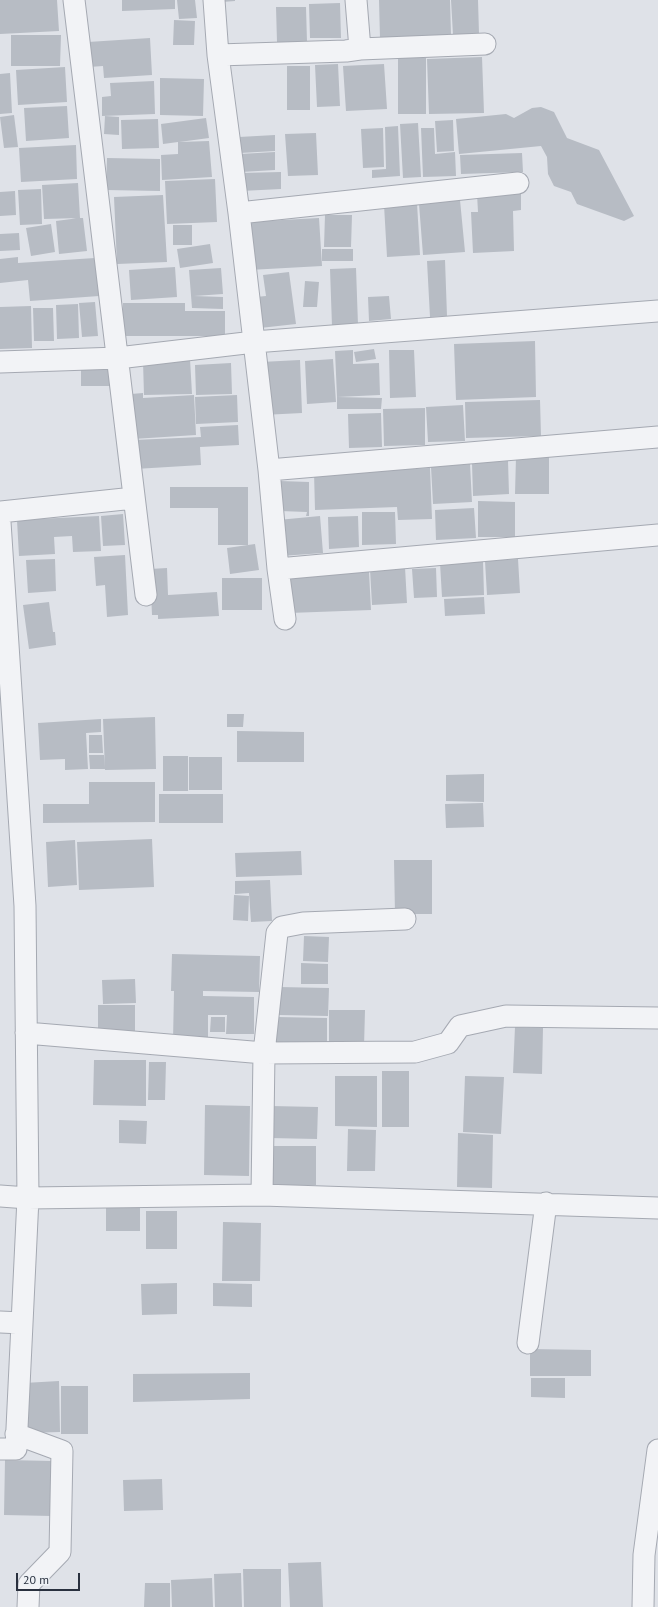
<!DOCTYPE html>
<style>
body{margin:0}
#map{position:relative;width:658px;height:1607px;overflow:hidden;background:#dfe2e8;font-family:"PT Sans",sans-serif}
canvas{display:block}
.scale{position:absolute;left:16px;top:1573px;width:64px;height:18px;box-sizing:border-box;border:2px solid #29303e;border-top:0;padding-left:5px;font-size:12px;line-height:14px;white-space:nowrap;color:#29303e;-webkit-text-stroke:3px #eef1f5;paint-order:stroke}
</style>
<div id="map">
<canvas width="658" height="1607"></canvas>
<div class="scale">20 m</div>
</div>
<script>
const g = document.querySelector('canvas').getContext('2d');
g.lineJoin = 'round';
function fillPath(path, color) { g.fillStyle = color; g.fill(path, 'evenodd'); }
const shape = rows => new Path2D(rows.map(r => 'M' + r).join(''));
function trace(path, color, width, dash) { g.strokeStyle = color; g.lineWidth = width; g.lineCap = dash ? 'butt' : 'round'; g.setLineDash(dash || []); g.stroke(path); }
const building = shape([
 [0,0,57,0,59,31,0,34],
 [122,0,175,0,175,9,122,11],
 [177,0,195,0,197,18,179,19],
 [222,0,235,0,235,1,222,2],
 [379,0,450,0,451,35,380,38],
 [451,0,478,0,479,34,453,35],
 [340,3,341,38,310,38,309,4],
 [276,7,306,7,307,42,277,42],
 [174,20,195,21,194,45,173,45],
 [11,35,61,35,60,66,11,66],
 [150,38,152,75,104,78,103,66,89,67,88,42],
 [482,57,484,113,429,114,427,59],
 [398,58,426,58,426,114,398,114],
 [338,64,340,106,317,107,315,65],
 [384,64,387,109,346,111,343,66],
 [287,66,310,66,310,110,287,110],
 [65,67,67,102,18,105,16,70],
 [10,73,12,113,0,114,0,74],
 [160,78,204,79,203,116,160,115],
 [154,81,155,114,102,116,102,97,111,96,110,83],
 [67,106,69,138,26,141,24,108],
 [541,107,554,112,567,138,599,150,634,216,624,221,577,204,571,192,554,186,548,174,547,157,541,146,459,154,456,119,506,114,514,118,532,108],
 [14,115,18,147,4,148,0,117],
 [105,116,119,117,119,135,104,134],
 [206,118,209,138,179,142,209,141,212,177,162,180,161,155,178,154,178,142,163,144,161,124],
 [158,119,159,148,122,149,121,120],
 [453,120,454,151,437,152,435,121],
 [418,123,421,177,403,178,400,124],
 [398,126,400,176,372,178,372,170,386,169,385,127],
 [383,128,384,167,363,168,361,129],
 [421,128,434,128,435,154,455,152,456,176,423,177],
 [316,133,318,175,288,176,285,134],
 [275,135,275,151,240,153,239,137],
 [76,145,77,179,21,182,19,148],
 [275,152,275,170,241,172,240,154],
 [522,153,523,172,461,174,460,155],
 [107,158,160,159,160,191,106,190],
 [281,172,281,189,241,191,240,173],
 [215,179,217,222,167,224,165,181],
 [78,183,80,218,44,219,42,185],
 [41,189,42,224,20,225,18,190],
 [15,191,16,215,0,216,0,192],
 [521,192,521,210,513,211,514,251,473,253,471,212,478,212,477,194],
 [163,195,167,262,117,264,114,197],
 [460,200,465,252,423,255,419,204],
 [417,203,420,255,387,257,384,205],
 [325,215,352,215,351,247,324,247],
 [79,218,83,218,87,251,59,254,56,221],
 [319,218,322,266,249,270,246,222],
 [51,224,55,252,31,256,26,228],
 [173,225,192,225,192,245,173,245],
 [19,233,20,250,0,251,0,234],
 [210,244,213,263,180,268,177,249],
 [322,249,353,249,353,261,322,261],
 [18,257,18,263,95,258,99,296,30,301,28,280,0,283,0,259],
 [445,260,447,316,430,317,427,261],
 [175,267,177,297,131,300,129,270],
 [221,268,223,294,194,296,223,297,223,309,192,308,189,270],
 [356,268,358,325,332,326,330,269],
 [289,272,296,324,260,328,256,297,266,296,263,275],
 [305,281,319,282,317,307,303,307],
 [389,296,391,319,369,321,368,297],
 [95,302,98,336,82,337,79,303],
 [123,303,185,303,185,311,225,311,225,336,123,336],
 [78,304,79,338,57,339,56,305],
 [31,306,32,348,0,349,0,307],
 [33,308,53,308,54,341,34,341],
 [535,341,536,397,456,400,454,344],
 [374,349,376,359,356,362,354,352],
 [353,350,353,364,379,363,380,395,337,397,335,351],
 [389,350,414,350,416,397,390,398],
 [190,359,192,394,144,395,143,361],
 [333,359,336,402,307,404,305,361],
 [300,360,302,413,263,415,261,362],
 [231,363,232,394,196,395,195,365],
 [81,367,111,368,110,386,81,386],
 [143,393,143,398,194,395,196,435,133,439,131,394],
 [237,395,238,422,196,424,195,397],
 [337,397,382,398,381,409,337,409],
 [540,400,541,436,466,438,465,402],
 [463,405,465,441,428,442,426,407],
 [425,408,425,445,384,446,383,409],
 [381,413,382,447,349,448,348,414],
 [238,425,239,445,200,447,201,465,135,469,134,440,201,437,200,427],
 [516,457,549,457,549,494,515,494],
 [508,461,509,494,473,496,472,463],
 [470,464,472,502,433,504,431,467],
 [430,468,432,519,398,520,397,507,315,510,314,472],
 [280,481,309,482,309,516,306,516,307,512,280,511],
 [170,487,248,487,248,545,218,545,218,508,170,508],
 [478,501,515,502,515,537,478,537],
 [474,508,476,538,436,540,435,510],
 [362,512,395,512,396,544,362,545],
 [123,514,125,545,103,546,101,516],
 [99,516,101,551,73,552,72,536,54,537,55,554,19,556,17,520],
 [320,516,323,553,281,556,278,520],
 [358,516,359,547,329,549,328,517],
 [255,544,259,570,230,574,227,548],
 [125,555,128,615,107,617,105,585,96,586,94,557],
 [55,559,56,591,28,593,26,560],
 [518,559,520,593,487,595,485,561],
 [483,561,484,595,442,597,440,563],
 [405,567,407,603,372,605,370,569],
 [167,568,168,595,217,592,219,616,158,619,158,615,152,615,150,569],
 [436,568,437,597,414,598,412,569],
 [369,572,371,610,289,613,287,575],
 [222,578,262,578,262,610,222,610],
 [484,597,485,614,445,616,444,599],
 [49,602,53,632,55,632,56,645,29,649,23,605],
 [227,714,244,714,243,727,227,727],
 [155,717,156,769,105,770,103,719],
 [101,719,101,732,86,733,88,769,65,770,65,759,40,760,38,723],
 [237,731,304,732,304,762,237,762],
 [89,735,102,735,103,753,89,753],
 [89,755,104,755,105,769,90,769],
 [163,756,188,756,188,791,163,791],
 [189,757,222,757,222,790,189,790],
 [484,774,484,802,446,801,446,775],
 [89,782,155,782,155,822,43,823,43,804,89,804],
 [159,794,223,794,223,823,159,823],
 [483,803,484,827,446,828,445,804],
 [152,839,154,887,79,890,77,842],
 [75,840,77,885,48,887,46,842],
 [301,851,302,875,236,877,235,853],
 [394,860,432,860,432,914,395,914],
 [270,880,272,921,251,922,249,893,235,894,235,881],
 [234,895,249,896,248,921,233,920],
 [304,936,329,937,328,962,303,961],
 [172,954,260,956,259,992,203,991,203,996,254,997,254,1034,226,1034,227,1015,208,1015,208,1042,173,1041,174,991,188,991,171,991],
 [301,963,328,964,328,984,301,984],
 [135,979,136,1003,103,1004,102,980],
 [279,987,329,988,328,1016,279,1015],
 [98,1005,135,1005,135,1036,98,1037],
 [329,1010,365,1010,364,1047,329,1047],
 [211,1017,225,1017,225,1032,210,1032],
 [277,1017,327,1018,327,1045,276,1044],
 [515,1027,543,1028,542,1074,513,1073],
 [94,1060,146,1060,146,1106,93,1105],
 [149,1062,166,1062,165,1100,148,1100],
 [382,1071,409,1071,409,1127,382,1127],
 [335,1076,377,1076,377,1127,335,1126],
 [465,1076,504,1077,501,1134,463,1132],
 [205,1105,250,1106,249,1176,204,1175],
 [271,1106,318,1107,317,1139,270,1138],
 [119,1120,147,1121,146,1144,119,1143],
 [348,1129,376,1130,375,1171,347,1171],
 [458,1133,493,1135,492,1188,457,1187],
 [270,1146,316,1146,316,1185,270,1185],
 [106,1207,140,1207,140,1231,106,1231],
 [146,1211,177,1211,177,1249,146,1249],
 [223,1222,261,1223,260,1281,222,1281],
 [177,1283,177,1314,142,1315,141,1284],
 [213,1283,252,1284,252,1307,213,1306],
 [530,1349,591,1350,591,1376,530,1376],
 [250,1373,250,1399,133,1402,133,1374],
 [531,1378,565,1378,565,1398,531,1397],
 [59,1381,60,1432,26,1433,24,1383],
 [61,1386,88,1386,88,1434,61,1434],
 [5,1460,53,1461,52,1516,4,1515],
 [162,1479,163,1510,124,1511,123,1480],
 [321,1562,323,1607,290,1607,288,1563],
 [243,1569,281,1569,281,1607,244,1607],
 [241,1573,242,1607,215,1607,214,1574],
 [212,1578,213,1607,172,1607,171,1580],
 [145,1583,170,1583,170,1607,144,1607]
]);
const minor = shape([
 [74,0,146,595],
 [214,0,218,55,239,213,269,470,278,569,285,619],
 [360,49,485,44],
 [218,55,346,51,360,49,356,0],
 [239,213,518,183],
 [0,362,118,358,254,342,658,311],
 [269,470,658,437],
 [0,512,134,498],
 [0,522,25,906,28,1198,16,1449,0,1449],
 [278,569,658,535],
 [26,1033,264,1053,415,1052,448,1043,460,1026,506,1016,658,1018],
 [262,1195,264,1053,277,933,282,927,303,923,405,919],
 [0,1196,28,1198,262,1195,658,1208],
 [0,1322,22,1323],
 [528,1343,546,1203],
 [16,1434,62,1451,60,1552,29,1584,28,1607],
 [643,1607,644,1555,658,1450]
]);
fillPath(building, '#b7bcc4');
trace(minor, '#a5a9b2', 23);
trace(minor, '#f2f3f6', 21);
</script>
